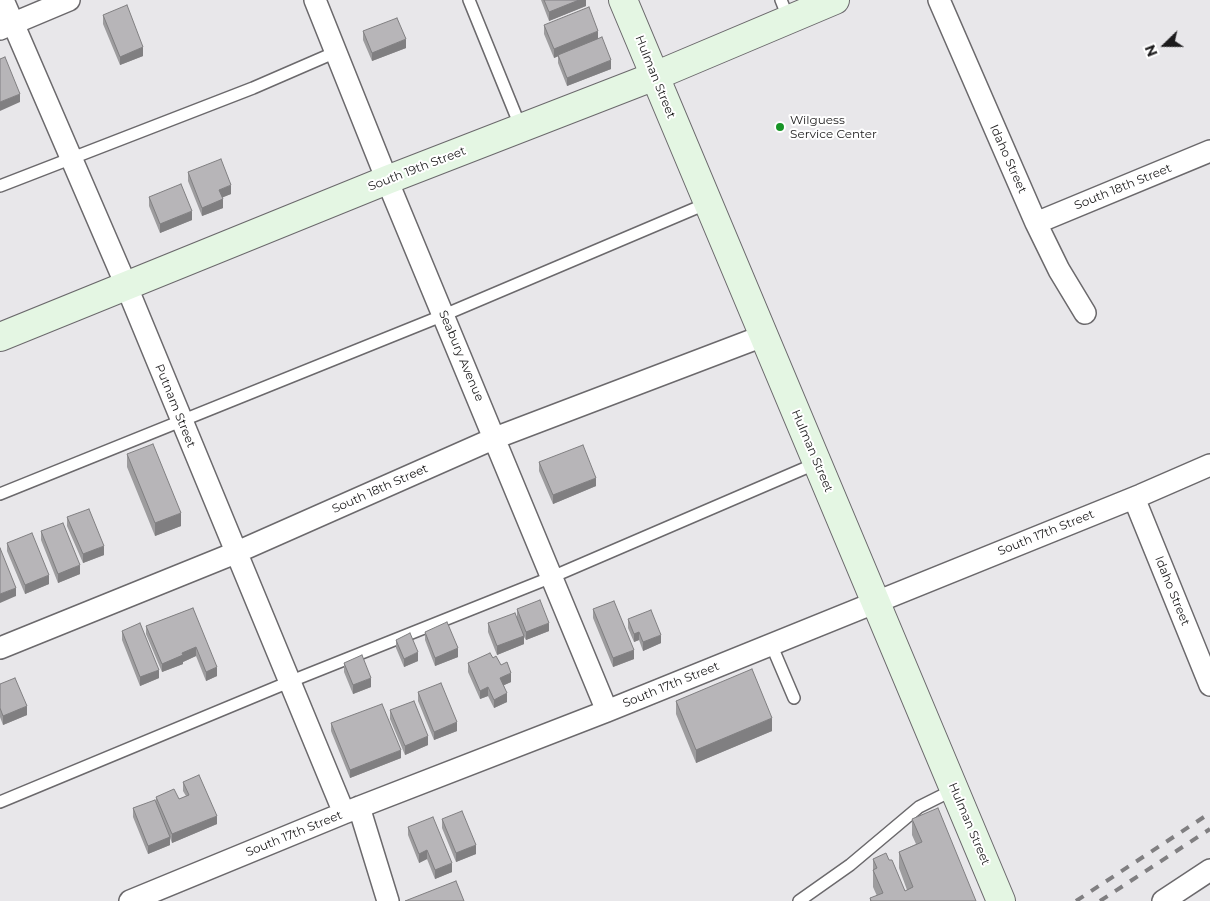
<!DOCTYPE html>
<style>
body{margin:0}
#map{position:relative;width:1210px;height:901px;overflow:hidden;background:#e8e7ea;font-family:Montserrat,sans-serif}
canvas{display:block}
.north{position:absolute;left:1140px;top:20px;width:50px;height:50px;-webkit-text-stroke:4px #fff;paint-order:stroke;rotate:248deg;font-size:14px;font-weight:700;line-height:20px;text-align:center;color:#1c1b1c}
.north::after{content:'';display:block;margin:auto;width:18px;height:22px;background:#1c1b1c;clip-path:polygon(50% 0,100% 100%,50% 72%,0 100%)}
</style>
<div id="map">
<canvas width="1210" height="901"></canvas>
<div class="north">N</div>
</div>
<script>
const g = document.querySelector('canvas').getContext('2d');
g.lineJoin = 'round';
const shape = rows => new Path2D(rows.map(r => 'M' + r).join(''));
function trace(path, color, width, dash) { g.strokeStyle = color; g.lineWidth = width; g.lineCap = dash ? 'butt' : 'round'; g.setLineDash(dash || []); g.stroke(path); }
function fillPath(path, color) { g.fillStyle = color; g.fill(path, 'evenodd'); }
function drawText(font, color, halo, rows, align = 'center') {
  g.font = font + ' Montserrat,sans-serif'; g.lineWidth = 4; g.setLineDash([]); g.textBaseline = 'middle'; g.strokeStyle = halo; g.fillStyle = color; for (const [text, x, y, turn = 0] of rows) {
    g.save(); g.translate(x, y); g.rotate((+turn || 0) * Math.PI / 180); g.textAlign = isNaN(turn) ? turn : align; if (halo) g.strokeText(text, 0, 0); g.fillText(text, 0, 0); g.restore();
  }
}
const lane = shape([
 [469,0,521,128],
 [781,0,789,20],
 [0,186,253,88,336,52],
 [0,494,444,315,708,203],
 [771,644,794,698],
 [0,802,289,682,552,577,817,463],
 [799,901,850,865,919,807,955,789]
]);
const street = shape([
 [3,0,126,285,344,813],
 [315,0,387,180,607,711],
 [939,0,1036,223,1059,270,1085,313],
 [0,29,69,0],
 [1036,223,1210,151],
 [1134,498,1210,685],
 [0,648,235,553,495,438,763,336],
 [359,807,388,901],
 [130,901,344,813,607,711,1141,495,1210,465],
 [1163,901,1210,870]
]);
const secondary = shape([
 [623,0,1001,901],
 [0,337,387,180,655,76,835,0]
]);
const rail = shape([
 [1076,901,1210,813],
 [1100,901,1210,829]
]);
const wall = shape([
 [541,0,586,0,586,6,549,21],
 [103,15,143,56,120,65,103,24],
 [544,25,598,38,611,69,567,86,558,63,558,56,554,58,544,34],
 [363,31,406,48,372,61,363,40],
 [188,172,231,194,222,197,223,208,202,216,188,181],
 [149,197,192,220,160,233,149,206],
 [127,454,181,526,155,536,127,467],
 [539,462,596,486,553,504,539,471],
 [67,517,104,555,83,563,67,526],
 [41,531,80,574,58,583,41,540],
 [7,543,49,584,25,594,7,551],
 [193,608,217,676,206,681,196,656,183,662,183,664,162,672,146,634,146,626],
 [517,609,549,631,526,640,524,637,524,644,497,655,488,632,488,623,517,617],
 [593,609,634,659,613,667,593,618],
 [628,619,661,643,643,651,639,640,634,642,628,628],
 [122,631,159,678,140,686,122,640],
 [425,632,458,657,435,666,425,640],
 [396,640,418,661,404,667,396,648],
 [493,658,501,665,511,682,504,685,507,702,494,708,488,696,480,699,468,672,468,663],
 [344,663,371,687,353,694,344,672],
 [0,684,27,715,3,725,0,717],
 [418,692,457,731,434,740,418,701],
 [676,701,772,731,696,763,676,714],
 [390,710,428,745,405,755,390,719],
 [331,723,401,758,350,778,331,731],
 [183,782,217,824,172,843,170,838,170,845,148,854,133,817,133,808,156,802,156,797,179,799,186,796,183,791],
 [442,819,476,854,456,862,442,828],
 [912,819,976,901,870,901,870,898,877,896,873,887,873,859,889,860,905,891,907,890,899,868,899,852,916,844,912,835],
 [408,827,452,872,435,879,427,859,419,863,408,835]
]);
const shadedWall = shape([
 [579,0,586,0,586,6,549,21,549,12],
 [598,31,598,40,554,58,554,49],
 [406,39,406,48,372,61,372,53],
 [143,47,143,56,120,65,120,57],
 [611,60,611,69,567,86,567,78],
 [20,94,20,102,0,111,0,102],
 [231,185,231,194,219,199,219,190],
 [223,199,223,208,202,216,202,208],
 [192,211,192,220,160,233,160,224],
 [596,478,596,486,553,504,553,495],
 [181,513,181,526,155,536,155,523],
 [104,546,104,555,83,563,83,554],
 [80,565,80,574,58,583,58,574],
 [49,575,49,584,25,594,25,585],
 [16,588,16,596,0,603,0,594],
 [549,623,549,631,526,640,526,632],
 [639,632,639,640,634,642,634,634],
 [661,635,661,643,643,651,643,642],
 [524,636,524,644,497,655,497,646],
 [196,647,196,656,183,662,183,664,162,672,162,664,182,653],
 [458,648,458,657,435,666,435,658],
 [634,650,634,659,613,667,613,658],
 [418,652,418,661,404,667,404,659],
 [217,667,217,676,206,681,206,672],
 [159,670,159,678,140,686,140,677],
 [511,673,511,682,500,687,500,678],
 [371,678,371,687,353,694,353,685],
 [488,687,488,696,480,699,480,691],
 [507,693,507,702,494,708,494,700],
 [27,706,27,715,3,725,3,716],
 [772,718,772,731,696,763,696,750],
 [457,722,457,731,434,740,434,732],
 [428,736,428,745,405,755,405,746],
 [401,750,401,758,350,778,350,770],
 [217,816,217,824,172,843,172,834],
 [170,837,170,845,148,854,148,846],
 [476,845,476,854,456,862,456,853],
 [427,850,427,859,419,863,419,854],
 [452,863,452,872,435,879,435,870]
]);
const building = shape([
 [544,0,579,0,549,12,544,0],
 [127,5,143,47,120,57,103,15,127,5],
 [589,7,598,31,554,49,544,25,589,7],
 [397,18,406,39,372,53,363,31,397,18],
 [602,37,611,60,567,78,558,55,602,37],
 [5,57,20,94,0,102,0,59,5,57],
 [221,159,231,185,219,190,223,199,202,208,188,172,221,159],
 [181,184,192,211,160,224,149,197,181,184],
 [153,444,181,513,155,523,127,454,153,444],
 [583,445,596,478,553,495,539,462,583,445],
 [89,509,104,546,83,554,67,517,89,509],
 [63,523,80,565,58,574,41,531,63,523],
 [32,533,49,575,25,585,7,543,32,533],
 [0,548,16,588,0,594,0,548],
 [540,600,549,623,526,632,517,609,540,600],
 [614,601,634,650,613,658,593,609,614,601],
 [193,608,217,667,206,672,196,647,182,653,183,655,162,664,146,626,193,608],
 [651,610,661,635,643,642,639,632,634,634,628,619,651,610],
 [515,613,524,636,497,646,488,623,515,613],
 [447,622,458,648,435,658,425,632,447,622],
 [140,623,159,670,140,677,122,631,140,623],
 [410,633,418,652,404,659,396,640,410,633],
 [490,653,493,658,496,656,501,665,507,662,511,673,500,678,507,693,494,700,488,687,480,691,468,663,490,653],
 [362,655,371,678,353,685,344,663,362,655],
 [752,669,772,718,696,750,676,701,752,669],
 [15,678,27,706,3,716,0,708,0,684,15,678],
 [441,683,457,722,434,732,418,692,441,683],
 [414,701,428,736,405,746,390,710,414,701],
 [382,704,401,750,350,770,331,723,382,704],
 [199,775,217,816,172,834,156,797,174,789,179,799,189,795,183,782,199,775],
 [155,800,170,837,148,846,133,808,155,800],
 [938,808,976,901,871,901,870,898,883,893,873,870,877,868,873,859,886,853,889,860,892,860,905,891,913,887,899,852,922,842,912,819,938,808],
 [462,811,476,845,456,853,442,819,462,811],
 [433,817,452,863,435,870,427,850,419,854,408,827,433,817],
 [456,881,464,901,405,901,456,881]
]);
const markers = [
 [780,127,5,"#179426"]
];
const streetNames = [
 ["Hulman Street",655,77,68],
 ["Idaho Street",1008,159,66],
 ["South 19th Street",417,169,-21],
 ["South 18th Street",1123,187,-22],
 ["Seabury Avenue",461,356,67],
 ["Putnam Street",175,406,68],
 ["Hulman Street",812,451,67],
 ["South 18th Street",380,489,-24],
 ["South 17th Street",1046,533,-22],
 ["Idaho Street",1172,591,68],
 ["South 17th Street",671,685,-22],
 ["Hulman Street",969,824,67],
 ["South 17th Street",294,834,-22]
];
const poiNames = [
 ["Wilguess",790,120],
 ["Service Center",790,134]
];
trace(lane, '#6b696c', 14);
trace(street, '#6b696c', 24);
trace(secondary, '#6b696c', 30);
trace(lane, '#fff', 11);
trace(street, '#fff', 21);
trace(secondary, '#e4f6e3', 28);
trace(rail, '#807f81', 4, [9, 9]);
fillPath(wall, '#9d9c9e');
fillPath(shadedWall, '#807f81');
fillPath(building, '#b7b5b8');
trace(building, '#807f81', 1);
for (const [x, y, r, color] of markers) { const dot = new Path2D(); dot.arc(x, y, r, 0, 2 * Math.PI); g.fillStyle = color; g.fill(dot); trace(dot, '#fff', 2); }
drawText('12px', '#1c1b1c', '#fff', streetNames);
drawText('12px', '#1c1b1c', '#fff', poiNames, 'left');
</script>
